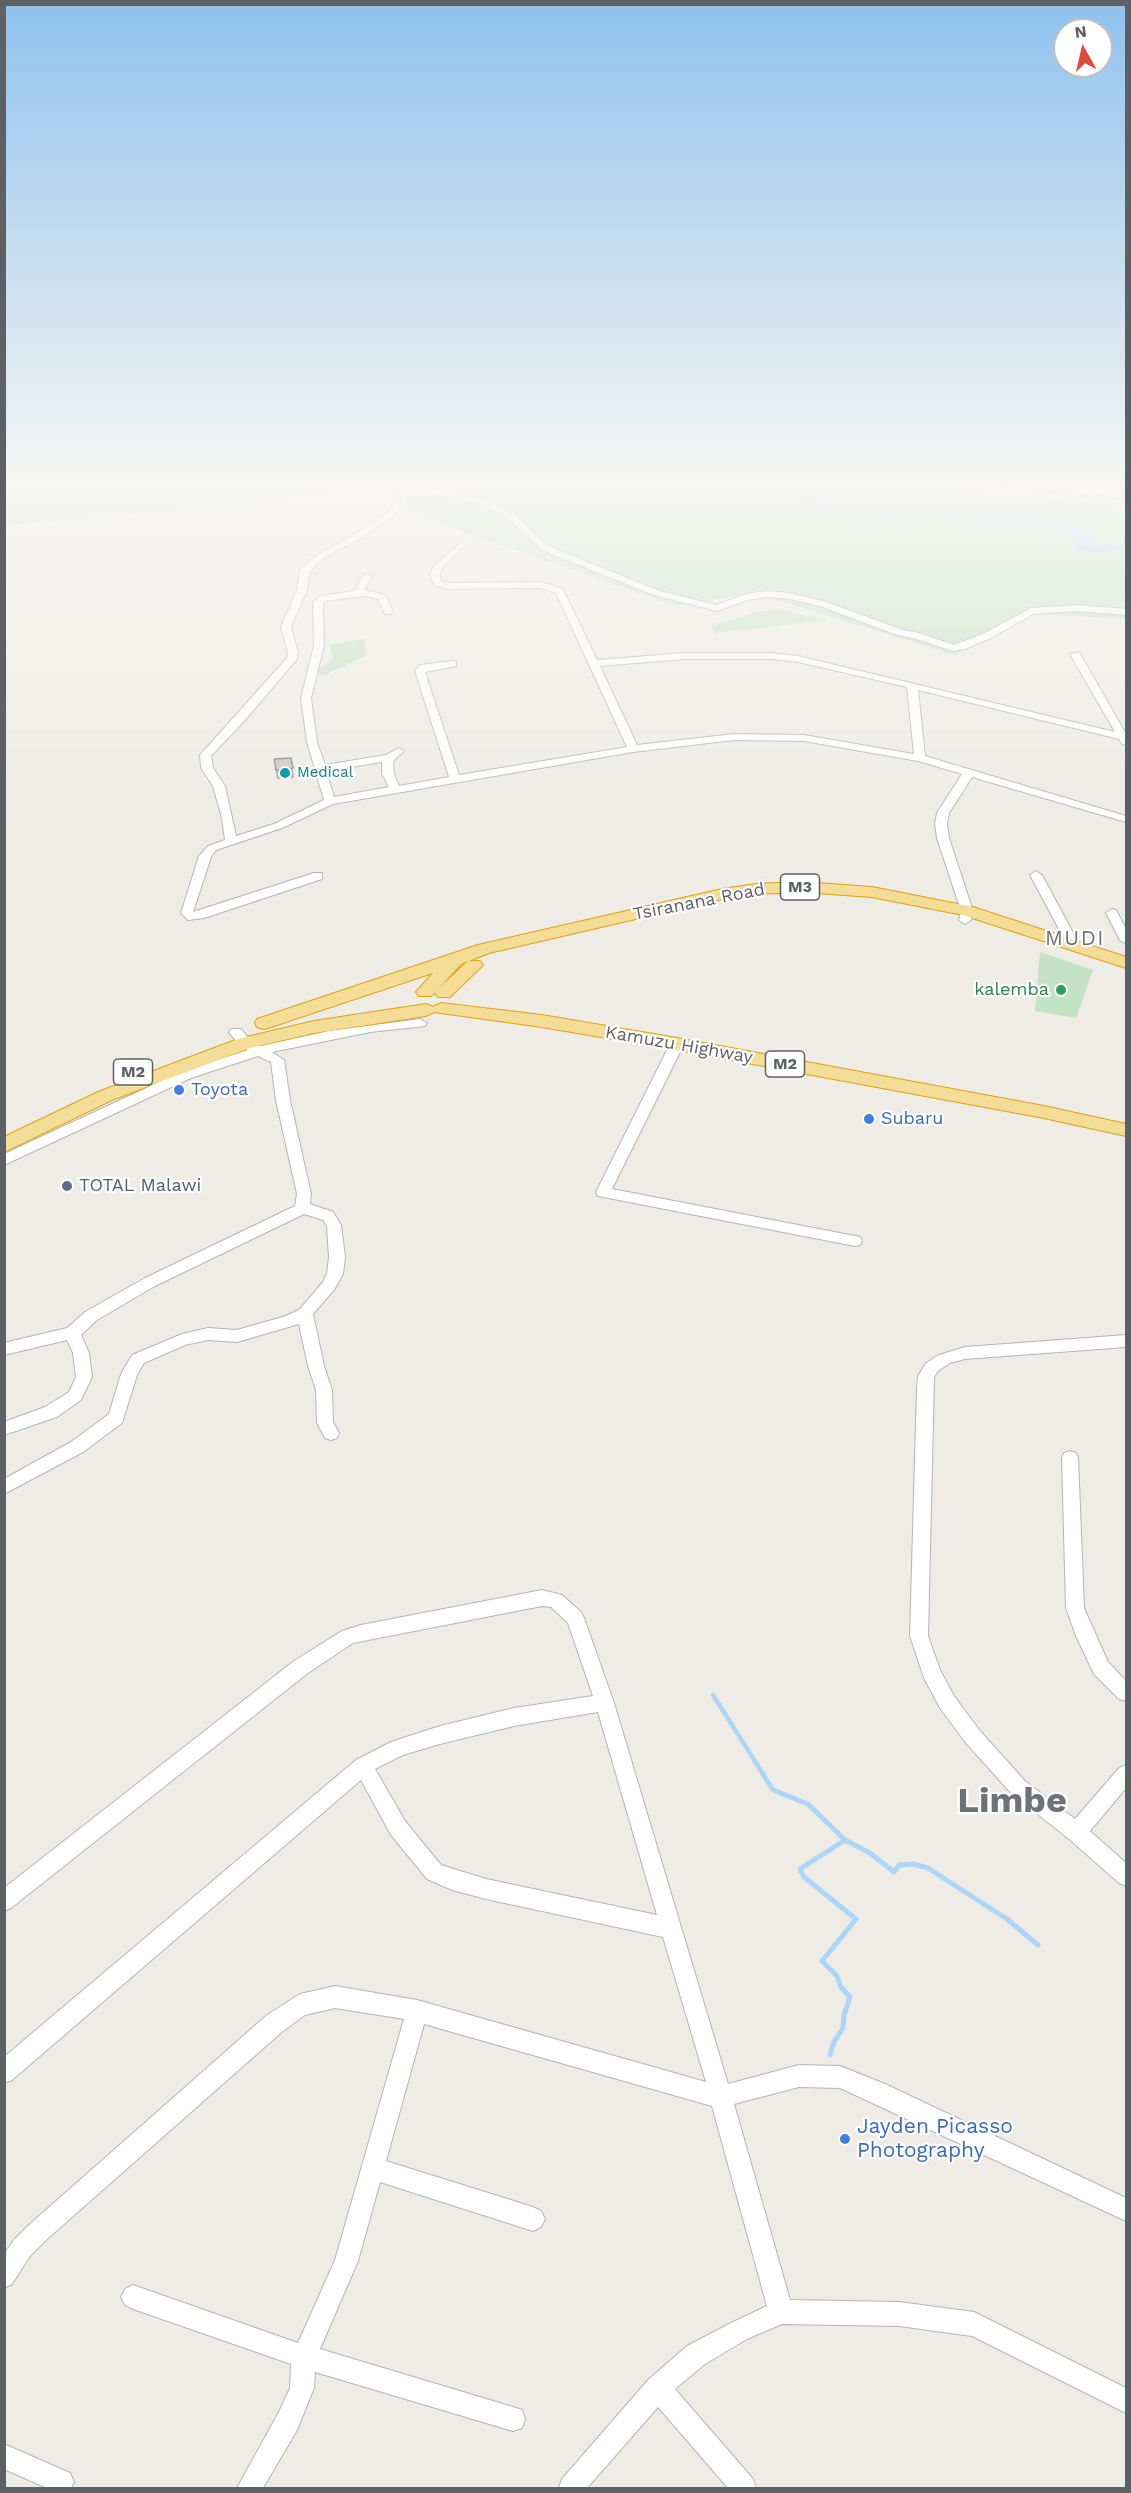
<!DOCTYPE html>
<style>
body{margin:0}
#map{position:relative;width:1131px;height:2493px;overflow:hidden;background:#eeece5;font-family:"Work Sans",sans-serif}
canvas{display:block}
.frame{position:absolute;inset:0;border:6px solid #5d6064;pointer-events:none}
.north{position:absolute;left:1053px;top:18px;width:60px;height:60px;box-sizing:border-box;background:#fff;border:2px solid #bebfc1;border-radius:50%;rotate:352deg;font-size:16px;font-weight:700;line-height:24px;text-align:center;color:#5d6064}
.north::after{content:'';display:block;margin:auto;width:21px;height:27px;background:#db4b3e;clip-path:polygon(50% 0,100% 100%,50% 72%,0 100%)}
</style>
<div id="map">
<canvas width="1131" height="2493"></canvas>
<div class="frame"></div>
<div class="north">N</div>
</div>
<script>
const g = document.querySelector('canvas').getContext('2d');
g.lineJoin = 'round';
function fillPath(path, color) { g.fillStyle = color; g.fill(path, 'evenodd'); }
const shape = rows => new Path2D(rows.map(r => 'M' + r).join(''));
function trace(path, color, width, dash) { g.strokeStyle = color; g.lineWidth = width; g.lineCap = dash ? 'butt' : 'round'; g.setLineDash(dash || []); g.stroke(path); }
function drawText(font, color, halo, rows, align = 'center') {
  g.font = font + ' "Work Sans",sans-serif'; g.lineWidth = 4.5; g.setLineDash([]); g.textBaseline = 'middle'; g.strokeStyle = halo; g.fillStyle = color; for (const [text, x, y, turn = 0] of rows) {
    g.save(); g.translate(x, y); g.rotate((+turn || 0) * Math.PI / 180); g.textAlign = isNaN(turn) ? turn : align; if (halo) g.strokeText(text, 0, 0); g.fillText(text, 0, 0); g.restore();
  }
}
const green = shape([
 [5,486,945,486,1126,508,1126,619,1019,613,956,655,754,593,676,606,415,515,402,502,380,488,5,526],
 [781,610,829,620,714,633,711,625,757,612],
 [364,639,367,655,325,675,320,675,317,671,333,659,329,645],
 [1040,952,1093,970,1076,1018,1035,1011]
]);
const streamFar1 = shape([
 [713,1695,765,1777]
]);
const stream = shape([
 [764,1776,773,1790,808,1804,845,1840,800,1869,804,1877,856,1919,822,1961,837,1976,841,1987,850,1997,844,2015,843,2028,834,2042,830,2055],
 [845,1840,870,1853,894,1872,899,1865,913,1864,928,1868,1007,1919,1038,1945]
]);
const river = shape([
 [792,486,805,486,815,497,844,504,898,508,941,500,961,512,980,518,997,518,1016,512,1095,534,1096,537,1095,540,1086,543,1096,545,1126,541,1126,549,1096,553,1076,549,1072,541,1077,537,1016,520,998,526,979,526,953,518,939,508,898,516,844,512,807,503,792,486]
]);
const minor = shape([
 [439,489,487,500,512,513,546,544,557,550,660,591,716,605,746,594,767,591,790,593,826,602,903,630,919,633,954,645,983,634,1031,608,1078,605,1126,609,1126,615,1078,611,1033,614,991,638,965,649,953,651,913,638,897,635,820,606,790,599,767,597,748,600,717,611,654,595,551,554,540,548,506,517,481,504,439,495,406,496,406,501,394,515,365,536,324,558,310,571,307,590,291,627,298,652,297,659,245,720,211,756,213,768,225,786,236,836,274,824,324,800,307,742,301,698,314,645,313,602,320,596,354,591,364,575,367,574,372,577,364,590,385,595,393,612,391,614,385,614,378,599,365,596,326,601,323,603,324,645,311,698,317,742,325,765,386,755,399,748,404,751,394,760,393,764,394,774,399,786,449,777,415,671,420,665,452,661,456,662,456,666,425,672,459,775,627,747,556,593,540,588,448,589,434,585,430,575,434,566,461,542,466,545,443,567,440,575,441,581,448,583,541,582,563,589,597,660,684,653,772,653,798,656,1115,732,1070,654,1079,652,1126,734,1126,745,1122,744,1119,739,918,690,925,756,1126,816,1126,822,972,777,949,813,947,824,949,838,973,911,971,920,965,924,959,920,961,911,937,838,935,824,937,813,962,774,918,761,804,741,734,740,633,752,333,804,282,828,216,850,211,857,193,912,314,873,322,873,322,879,204,918,188,920,181,913,199,856,208,846,225,840,222,818,213,786,201,768,200,755,287,658,288,652,281,627,297,590,300,570,318,554,359,532,388,511,398,501,399,491,439,489],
 [684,659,772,659,798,662,907,687,914,754,804,735,734,734,637,745,600,666,684,659],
 [382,762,382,774,389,787,334,797,326,771,382,762],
 [1036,871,1042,875,1079,944,1077,947,1069,947,1067,944,1030,875,1036,871],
 [1112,909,1116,910,1126,929,1126,944,1120,940,1106,913,1112,909],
 [420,1019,427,1023,425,1026,370,1032,272,1052,284,1060,290,1100,311,1194,310,1204,333,1212,341,1225,345,1257,343,1274,334,1290,313,1314,324,1366,332,1390,333,1422,339,1433,337,1438,331,1440,325,1438,317,1423,316,1390,308,1366,299,1324,237,1342,208,1340,185,1345,144,1363,137,1375,122,1423,83,1452,4,1494,4,1479,71,1442,109,1414,121,1374,132,1355,182,1334,208,1328,237,1330,286,1316,300,1309,323,1282,327,1274,329,1257,327,1226,323,1220,304,1214,155,1286,97,1320,81,1335,89,1353,92,1377,81,1400,57,1417,4,1435,4,1422,45,1407,69,1392,76,1377,73,1353,67,1340,4,1355,4,1343,67,1328,85,1312,145,1278,295,1206,297,1194,276,1100,271,1062,258,1056,191,1078,4,1165,4,1154,181,1072,248,1050,240,1046,231,1035,229,1032,231,1029,241,1029,250,1040,261,1046,329,1031,420,1019],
 [677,1040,684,1044,612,1189,855,1236,860,1237,862,1241,860,1245,855,1246,598,1196,596,1192,670,1044,677,1040],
 [1126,1335,1126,1347,965,1359,950,1363,938,1371,934,1377,928,1636,940,1670,954,1696,980,1731,1025,1781,1075,1819,1119,1768,1126,1765,1126,1788,1090,1831,1126,1863,1126,1886,1119,1883,1069,1839,1011,1793,966,1743,940,1708,924,1678,910,1636,917,1389,918,1376,926,1363,939,1355,965,1347,1126,1335],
 [1070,1451,1076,1453,1078,1458,1084,1608,1108,1662,1126,1681,1126,1701,1119,1699,1094,1674,1076,1636,1066,1608,1062,1458,1064,1453,1070,1451],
 [542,1590,562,1595,581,1612,584,1618,614,1703,728,2084,799,2065,840,2066,885,2084,1126,2198,1126,2221,840,2088,799,2087,734,2104,790,2300,899,2302,974,2312,1126,2388,1126,2413,972,2336,899,2326,782,2324,747,2339,705,2364,675,2389,753,2479,756,2488,728,2488,658,2407,587,2488,559,2488,562,2479,649,2379,687,2346,731,2323,767,2306,712,2106,424,2024,386,2161,533,2207,541,2211,545,2219,541,2227,533,2231,380,2182,358,2261,320,2349,513,2407,522,2410,525,2419,522,2428,513,2431,315,2372,314,2388,297,2430,263,2488,237,2488,279,2412,290,2388,291,2364,133,2309,125,2305,121,2297,125,2289,133,2285,298,2343,335,2260,404,2019,335,2008,305,2015,283,2031,46,2240,30,2256,12,2284,4,2288,4,2254,14,2240,30,2224,267,2015,300,1994,335,1986,417,2000,706,2082,663,1937,486,1899,452,1890,427,1879,391,1835,361,1780,12,2080,4,2083,4,2057,356,1760,391,1742,440,1726,514,1708,593,1696,568,1623,551,1607,542,1606,353,1643,308,1673,11,1908,4,1911,4,1888,294,1661,342,1631,361,1625,542,1590],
 [598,1712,657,1915,486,1879,441,1865,405,1821,375,1769,403,1755,440,1744,514,1726,598,1712],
 [4,2444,70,2473,74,2482,71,2488,47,2488,4,2469,4,2444]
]);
const highway = shape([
 [803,882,872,887,973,907,1126,957,1126,968,963,915,872,897,803,892,756,894,722,899,489,953,469,961,480,961,483,965,450,997,438,997,435,993,437,990,431,996,419,996,416,992,433,973,271,1027,264,1029,257,1027,255,1023,257,1019,478,945,722,889,756,884,803,882],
 [468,961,439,988,461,964,468,961],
 [441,1003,542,1015,677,1038,1044,1106,1126,1124,1126,1136,1044,1118,677,1050,542,1027,434,1012,426,1016,314,1033,250,1048,112,1100,4,1152,4,1137,98,1092,238,1039,314,1021,426,1004,433,1007,441,1003]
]);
const rail = shape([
 [994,486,1126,500]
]);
const wall = shape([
 [274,759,293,768,294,778,277,779]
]);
const building = shape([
 [291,758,293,768,276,770,274,759,291,758]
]);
const markers = [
 [285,773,6,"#0f9aa8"],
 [1061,990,6,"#2e9e5b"],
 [179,1090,6,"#3f7fe0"],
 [869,1119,6,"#3f7fe0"],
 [67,1186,6,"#5c6f8a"],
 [845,2139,6,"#3f7fe0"]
];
const farCulturenames = [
 ["Medical",297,773]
];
const shields = [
 [800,887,39],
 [785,1064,39],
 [133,1072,39]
];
const shieldNames = [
 ["M3",800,887],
 ["M2",785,1064],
 ["M2",133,1072]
];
const streetNames = [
 ["Tsiranana Road",699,902,-11],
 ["Kamuzu Highway",679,1045,10]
];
const leisureNames = [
 ["kalemba",1049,990]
];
const shopNames = [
 ["Toyota",191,1090],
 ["Subaru",881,1119]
];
const serviceNames = [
 ["TOTAL Malawi",79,1186]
];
const quarterNames = [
 ["MUDI",1075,939]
];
const nearShopnames = [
 ["Jayden Picasso",857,2127],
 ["Photography",857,2151]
];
const nearTownnames = [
 ["Limbe",1012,1801]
];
fillPath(green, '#c4e3c4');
trace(streamFar1, '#abd6f8', 4.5);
trace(stream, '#abd6f8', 5);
fillPath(river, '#abd6f8');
trace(minor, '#b2b5b9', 2);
trace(highway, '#e0a213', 2);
fillPath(minor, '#fff');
fillPath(highway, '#f4dd96');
trace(rail, '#b3b4b4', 4);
trace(rail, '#fff', 2, [8]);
fillPath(wall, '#aeaba7');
fillPath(building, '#cac7c2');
trace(building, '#8d8b88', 1.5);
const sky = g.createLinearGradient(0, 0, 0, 835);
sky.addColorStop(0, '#8fc2ee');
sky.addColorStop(0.58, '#f7f6f3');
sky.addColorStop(1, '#f7f6f300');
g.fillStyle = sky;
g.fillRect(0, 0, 1131, 835);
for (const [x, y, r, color] of markers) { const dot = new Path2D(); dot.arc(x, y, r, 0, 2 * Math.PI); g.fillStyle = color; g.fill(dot); trace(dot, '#fff', 2); }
drawText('15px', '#0d838f', '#fff', farCulturenames, 'left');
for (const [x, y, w] of shields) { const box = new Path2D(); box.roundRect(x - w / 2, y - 13, w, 26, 4.5); g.fillStyle = '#fff'; g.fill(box); trace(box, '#5d6064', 1.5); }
drawText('bold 16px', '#5d6064', null, shieldNames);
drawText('18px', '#5d6064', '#fff', streetNames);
drawText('18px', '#27864d', '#fff', leisureNames, 'right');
drawText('18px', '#366cbe', '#fff', shopNames, 'left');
drawText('18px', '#4e5e75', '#fff', serviceNames, 'left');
g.letterSpacing = '1.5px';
drawText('21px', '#6e7276', '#fff', quarterNames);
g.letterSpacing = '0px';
drawText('21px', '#366cbe', '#fff', nearShopnames, 'left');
drawText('bold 36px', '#6e7276', '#fff', nearTownnames);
</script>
